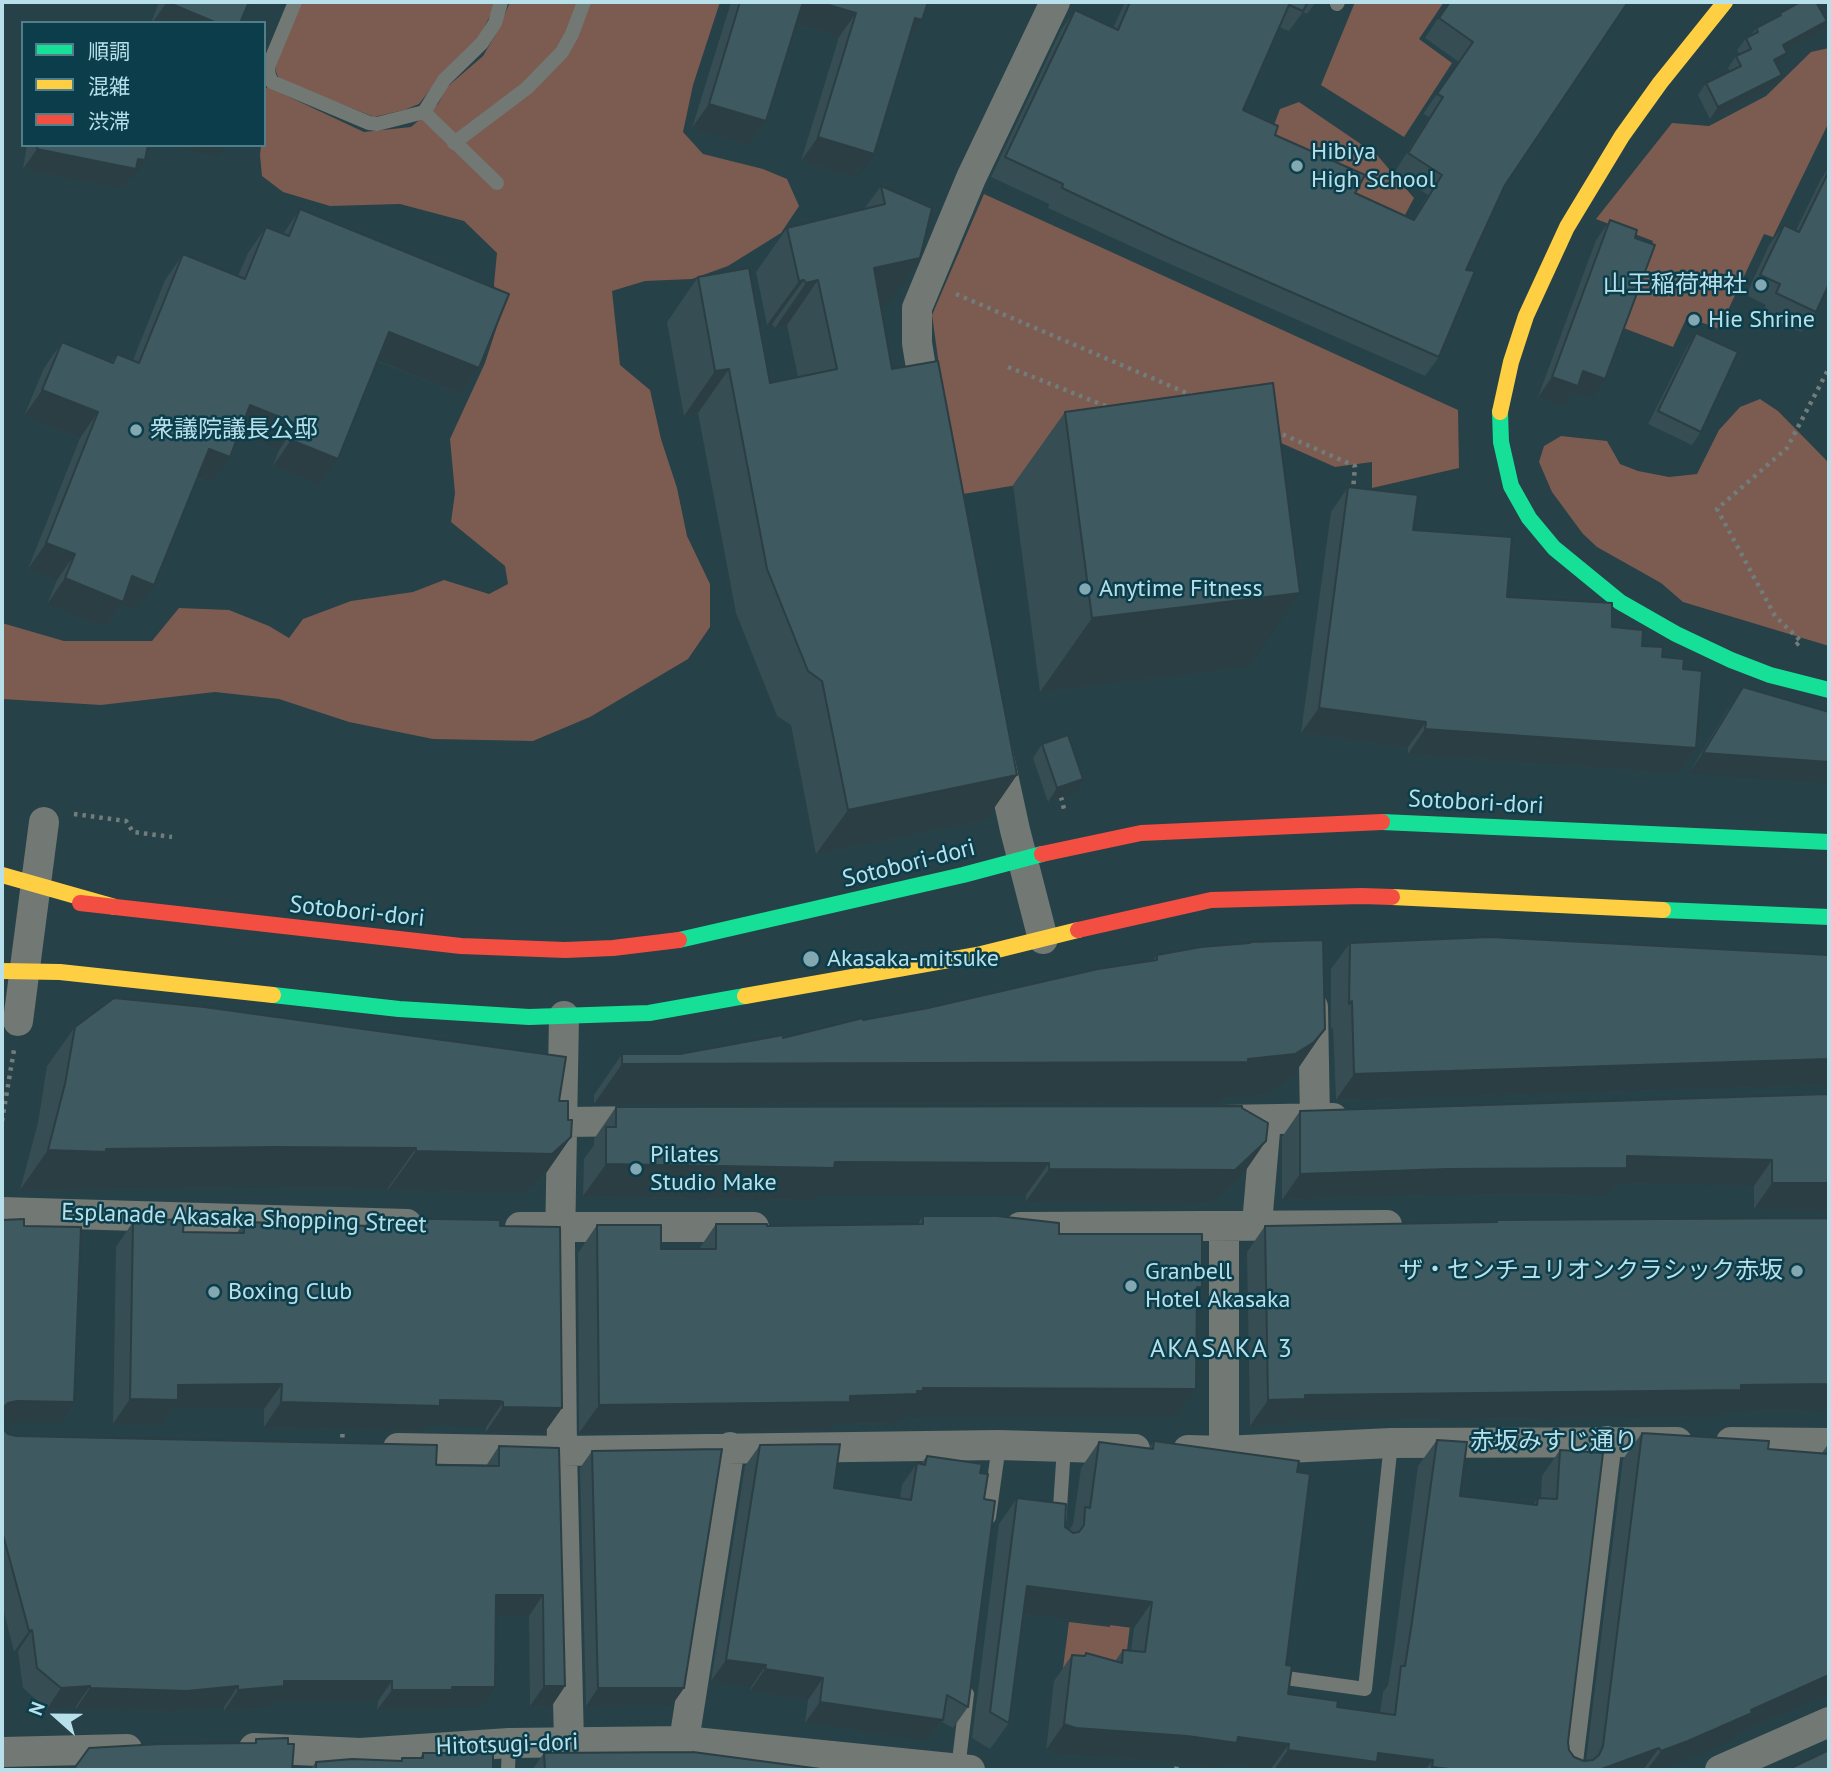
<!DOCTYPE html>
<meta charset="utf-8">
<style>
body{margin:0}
#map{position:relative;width:1831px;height:1772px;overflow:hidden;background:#264147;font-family:"PT Sans","Noto Sans JP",sans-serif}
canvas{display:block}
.frame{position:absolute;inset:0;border:4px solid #b7e0eb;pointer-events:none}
.legend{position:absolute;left:21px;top:21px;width:245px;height:126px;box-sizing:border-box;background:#0b3e4a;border:2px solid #507f8a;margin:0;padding:9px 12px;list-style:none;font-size:21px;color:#b7e0eb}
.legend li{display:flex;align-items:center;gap:14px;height:35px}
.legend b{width:35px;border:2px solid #507f8a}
.north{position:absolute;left:21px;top:1681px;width:70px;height:70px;-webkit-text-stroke:5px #0b3e4a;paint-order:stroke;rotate:291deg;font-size:19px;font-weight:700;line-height:28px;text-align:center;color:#b7e0eb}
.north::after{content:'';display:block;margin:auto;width:24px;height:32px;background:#b7e0eb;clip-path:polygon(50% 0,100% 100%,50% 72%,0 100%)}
</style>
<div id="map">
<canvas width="1831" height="1772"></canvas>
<div class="frame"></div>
<ul class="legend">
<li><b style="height:9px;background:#16e098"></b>順調</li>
<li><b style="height:9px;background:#ffcf43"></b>混雑</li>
<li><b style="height:9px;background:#f24e42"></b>渋滞</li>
</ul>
<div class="north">N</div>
</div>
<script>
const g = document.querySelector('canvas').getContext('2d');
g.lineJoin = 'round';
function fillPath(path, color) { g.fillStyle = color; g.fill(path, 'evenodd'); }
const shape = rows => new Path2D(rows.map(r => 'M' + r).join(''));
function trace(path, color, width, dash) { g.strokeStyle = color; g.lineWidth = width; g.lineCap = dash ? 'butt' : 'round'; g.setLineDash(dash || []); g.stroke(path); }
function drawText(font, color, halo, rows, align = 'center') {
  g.font = font + ' "PT Sans","Noto Sans JP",sans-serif'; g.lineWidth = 5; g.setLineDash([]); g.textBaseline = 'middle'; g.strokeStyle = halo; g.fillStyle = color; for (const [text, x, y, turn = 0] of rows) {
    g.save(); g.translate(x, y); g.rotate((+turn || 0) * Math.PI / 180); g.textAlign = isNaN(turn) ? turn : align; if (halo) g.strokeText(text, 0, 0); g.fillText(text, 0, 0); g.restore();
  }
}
const green = shape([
 [301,2,495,2,491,14,476,43,445,70,419,104,404,110,374,117,281,80,277,75,275,67],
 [510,2,720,2,693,85,683,132,703,154,763,169,787,179,799,206,781,233,728,266,692,279,645,281,612,291,620,365,650,390,661,439,677,488,687,536,710,584,710,627,688,659,590,717,533,741,433,739,349,722,279,699,215,692,101,705,2,699,2,623,64,641,152,641,179,608,229,610,269,626,289,638,303,619,351,601,413,592,444,580,489,594,508,584,505,566,451,522,455,493,450,439,485,363,498,323,494,284,497,253,464,221,400,204,330,206,283,192,262,176,260,155,261,145,264,145,264,89,268,87,364,132,411,127,438,104,447,87,483,56,496,34],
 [1355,2,1444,2,1419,39,1452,63,1404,137,1321,85],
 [1829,48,1829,122,1773,237,1764,234,1719,329,1687,317,1673,347,1621,327,1653,241,1596,219,1672,123,1709,126,1766,96,1811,52],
 [1299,102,1377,155,1414,198,1397,230,1266,146,1280,109],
 [984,194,1458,410,1459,468,1372,488,1372,462,1335,467,1180,398,1172,413,1141,401,1150,463,957,495,932,315],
 [1760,399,1778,411,1829,463,1829,646,1683,602,1661,583,1597,547,1583,534,1552,492,1539,462,1544,446,1561,436,1607,441,1620,464,1638,471,1669,477,1697,474,1719,430,1740,407],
 [1113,1606,1132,1609,1124,1675,1063,1668,1069,1622,1110,1627]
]);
const path = shape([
 [956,294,1196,397],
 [1008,367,1108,407],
 [1275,431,1355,466,1353,491],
 [1796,645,1801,641,1775,616,1717,509,1787,448,1829,368],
 [1061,797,1065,813],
 [74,814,126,821,133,832,172,837],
 [2,1121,14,1050],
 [342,1446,343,1423],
 [1176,1770,1178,1760]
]);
const lane = shape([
 [295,2,268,67,269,76,272,82,369,123,377,124,424,112,444,80,482,43,495,23,501,2],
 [1337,4,1338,2],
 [424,112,497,183],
 [454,143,527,88,562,52,572,34,584,2],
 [989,1517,999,1445],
 [1059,1523,1064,1447],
 [1279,1677,1365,1689,1391,1443],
 [958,1769,967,1694],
 [508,1770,509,1743]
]);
const street = shape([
 [927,405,917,343,917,308,971,178,1055,2],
 [998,752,1015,830,1043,939],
 [1313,1007,1315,1119],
 [564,1016,560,1244,562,1451,569,1742],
 [18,1021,44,822],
 [1222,1120,1333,1118],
 [564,1122,647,1121],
 [2,1212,407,1224],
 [1257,1224,1266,1120],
 [520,1227,754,1227],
 [1020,1227,1387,1225],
 [1731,1442,1829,1443],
 [398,1448,562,1451,999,1445,1135,1449],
 [1188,1450,1224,1451,1391,1443,1677,1442],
 [1224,1451,1224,1226],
 [684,1741,730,1447],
 [254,1748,360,1753,509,1743,684,1741,970,1770],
 [2,1752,127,1749],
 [1567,1770,1607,1441],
 [1720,1770,1829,1722]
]);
const fast = shape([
 [1500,412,1501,442,1511,486,1529,518,1554,548,1620,602,1676,634,1731,660,1770,675,1829,690],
 [1382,822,1829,842],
 [1663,910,1829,917],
 [679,940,963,875,1042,854],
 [273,995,399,1009,529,1017,649,1013,745,996]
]);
const slow = shape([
 [1500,412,1511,362,1526,316,1567,227,1622,136,1660,83,1725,2],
 [2,875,115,907],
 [1392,897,1663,910],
 [2,971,60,972,273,995],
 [745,996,977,955,1078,930]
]);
const jam = shape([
 [1042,854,1141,833,1382,822],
 [80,903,461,946,565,950,613,948,679,940],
 [1078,930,1211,900,1362,896,1392,897]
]);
const wall = shape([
 [159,2,249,2,240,23,151,23],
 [731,2,928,2,909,40,857,178,801,161,839,37,796,24,766,121,749,145,692,128],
 [1125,2,1316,2,1307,14,1303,12,1289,31,1279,27,1243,110,1275,135,1355,193,1413,220,1428,195,1394,173,1429,117,1423,114,1459,62,1425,38,1449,2,1628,2,1505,185,1466,270,1439,357,1425,376,1161,260,1048,208,1049,204,991,177,1061,30,1075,10,1113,28],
 [1780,13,1819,33,1786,50,1779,64,1777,66,1773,87,1710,119,1698,95,1706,83,1730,72,1728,68,1736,56,1740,55,1737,50,1746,38,1750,36,1756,28,1777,17],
 [27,145,148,145,131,180,129,179,122,189,23,169],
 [1829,167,1829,284,1816,312,1801,332,1762,314,1766,305,1746,295,1769,245,1784,225,1796,230,1821,179],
 [881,186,932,208,889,303,881,304,892,369,986,820,816,854,791,725,777,716,736,613,698,413,684,416,667,322,698,277,770,383,798,377,787,325,775,328,772,324,767,325,756,272,787,228,864,209],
 [300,209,479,368,461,394,377,361,338,459,320,485,273,466,279,450,239,434,211,483,197,478,136,611,120,605,105,627,47,604,57,580,28,569,80,438,24,416,44,368,62,342,111,362,117,354,133,360,165,280,183,254,238,276,248,253,266,227,283,234],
 [1610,220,1635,238,1591,399,1573,392,1564,406,1538,397,1596,240],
 [1696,333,1701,432,1692,445,1648,424,1687,347],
 [1065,412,1248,667,1040,692,1013,485],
 [1348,487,1413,530,1507,597,1612,627,1683,669,1696,748,1678,773,1408,754,1408,747,1301,733,1331,512],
 [1743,687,1829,712,1689,773,1729,707],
 [1042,744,1074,793,1048,802,1033,758],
 [1250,942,1325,1029,1297,1070,1286,1082,1266,1095,1222,1099,1219,1103,594,1104,594,1095,622,1054,680,1054,783,1038,1153,960,1157,955,1249,943],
 [1350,943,1829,1085,1336,1100,1333,1027,1331,1030,1331,969],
 [75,1027,559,1101,568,1120,571,1137,544,1176,524,1193,388,1190,388,1188,247,1187,80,1189,78,1191,20,1190,38,1123,47,1066],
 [1829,1094,1829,1210,1754,1209,1754,1186,1617,1183,1609,1194,1429,1195,1282,1200,1282,1137,1300,1111],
 [616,1107,1244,1173,1213,1202,1026,1201,1026,1195,816,1195,812,1200,583,1196,584,1159,594,1145,594,1139],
 [923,1216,1059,1234,1197,1294,1196,1389,1176,1417,904,1416,903,1419,900,1419,897,1423,834,1424,830,1430,579,1433,578,1253,597,1225,661,1249,699,1249,716,1224,767,1226,918,1224],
 [371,1218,500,1226,562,1408,544,1433,486,1432,486,1427,482,1426,427,1425,423,1431,264,1427,264,1409,171,1409,161,1425,113,1424,116,1247,133,1222,136,1222,139,1219,183,1232,237,1233,244,1222,365,1226],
 [1829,1218,1829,1410,1727,1411,1723,1416,1290,1421,1287,1425,1250,1426,1247,1252,1265,1226,1495,1222,1497,1220],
 [2,1428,8,1434,16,1436,436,1465,486,1466,499,1446,559,1448,565,1686,551,1707,530,1706,529,1616,496,1616,481,1707,440,1707,438,1710,377,1710,378,1701,274,1701,270,1707,224,1711,224,1707,173,1711,76,1709,76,1706,47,1709,23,1688,18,1651,14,1652,2,1604],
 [1642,1433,1768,1449,1822,1453,1829,1443,1829,1693,1737,1734,1734,1739,1660,1770,1270,1770,1223,1764,1219,1769,1169,1762,1058,1754,1046,1750,1054,1681,1072,1655,1084,1656,1086,1653,1115,1661,1123,1650,1131,1651,1134,1628,1024,1614,1009,1723,990,1749,972,1738,999,1524,1017,1498,1069,1530,1073,1524,1081,1468,1099,1442,1149,1448,1154,1441,1297,1472,1286,1665,1288,1694,1337,1707,1380,1713,1383,1692,1388,1685,1394,1648,1418,1466,1437,1440,1460,1496,1533,1505,1538,1498,1541,1498,1542,1476,1560,1450,1568,1742,1569,1750,1574,1757,1584,1761,1586,1761,1623,1459],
 [760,1445,834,1488,900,1498,902,1485,917,1463,921,1464,927,1456,980,1473,984,1499,968,1707,953,1728,942,1722,928,1741,805,1723,808,1700,750,1691,751,1687,711,1681,745,1466],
 [592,1451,684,1688,672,1705,586,1706,580,1468],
 [423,1753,493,1770,310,1770,316,1762,401,1761,402,1758,420,1758],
 [544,1753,828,1770,532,1770]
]);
const shadedWall = shape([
 [167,2,217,23,152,23],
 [801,2,819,2,856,13,839,37,787,21],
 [915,18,922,20,906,44],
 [1827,21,1819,33,1775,56,1783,45],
 [1787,53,1779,64,1766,71,1774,60],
 [1782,75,1773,87,1710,119,1718,107],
 [709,104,766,121,749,145,692,128],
 [818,137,874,154,857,178,801,161],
 [188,145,225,145,217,156,185,149],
 [37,149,138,159,145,160,131,180,129,179,122,189,23,169],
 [920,258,889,303,843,313,874,268],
 [804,280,772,324,767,325,799,281],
 [818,280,787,325,775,328,806,283],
 [389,332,479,368,461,394,371,358],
 [729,369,698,413,684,416,715,371],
 [1583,371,1605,379,1591,399,1573,392,1564,406,1538,397,1552,377],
 [42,390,98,412,80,438,24,416],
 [250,405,297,424,279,450,232,431],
 [291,440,338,459,320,485,273,466],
 [209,449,230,457,211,483,191,475],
 [46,543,75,554,57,580,28,569],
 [132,576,154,585,136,611,120,605,105,627,47,604,65,578],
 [1300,593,1248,667,1040,692,1092,618],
 [1319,708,1426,722,1408,747,1301,733],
 [1425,729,1696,748,1678,773,1408,754],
 [1703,753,1829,762,1829,783,1689,773],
 [1017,775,986,820,816,854,848,810],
 [1083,779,1074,793,1048,802,1057,788],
 [1325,1029,1297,1070,1286,1082,1266,1095,1222,1099,1219,1103,594,1104,622,1064,1248,1059],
 [1829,1059,1829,1085,1336,1100,1354,1074],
 [571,1137,544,1176,524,1193,388,1190,416,1151],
 [1266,1141,1244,1173,1213,1202,1026,1201,1049,1169],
 [275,1147,416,1148,388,1188,247,1187,80,1189,78,1191,20,1190,48,1150],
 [1627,1156,1772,1160,1754,1186,1617,1183,1609,1194,1429,1195,1282,1200,1300,1174],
 [835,1162,1049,1163,1026,1195,816,1195,812,1200,583,1196,606,1164],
 [1772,1183,1829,1183,1829,1210,1754,1209],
 [282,1384,264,1409,171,1409,161,1425,113,1424,130,1399,178,1385],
 [1829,1384,1829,1410,1727,1411,1723,1416,1290,1421,1287,1425,1250,1426,1268,1400,1305,1395],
 [923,1388,1196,1389,1176,1417,904,1416,903,1419,900,1419,897,1423,834,1424,830,1430,579,1433,599,1405,850,1396,917,1391],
 [440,1400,503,1402,486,1427,427,1425,423,1431,264,1427,281,1402],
 [17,1401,74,1402,60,1423,2,1422,2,1409,8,1403],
 [503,1407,562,1408,544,1433,486,1432],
 [1027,1586,1152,1602,1134,1628,1009,1612],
 [496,1595,543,1595,529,1616,481,1616],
 [32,1630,18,1651,14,1652,29,1631],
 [726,1660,766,1665,751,1687,711,1681],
 [765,1669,823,1678,808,1700,750,1691],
 [1829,1675,1829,1693,1737,1734,1734,1739,1670,1767,1660,1770,1647,1770,1661,1751],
 [284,1681,392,1681,378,1701,274,1701,270,1707,224,1711,238,1690],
 [90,1686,76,1706,47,1709,61,1688],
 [238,1686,224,1707,173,1711,76,1709,90,1688],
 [544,1686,565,1686,551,1707,530,1706],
 [452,1687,495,1687,481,1707,440,1707,438,1710,377,1710,392,1690],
 [598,1688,684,1688,672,1705,586,1706],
 [820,1702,943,1720,928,1741,805,1723],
 [1064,1724,1238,1737,1289,1744,1270,1770,1223,1764,1219,1769,1169,1762,1058,1754,1046,1750],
 [1659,1748,1643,1770,1599,1770],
 [1288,1750,1378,1753,1433,1760,1425,1770,1274,1770],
 [1432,1767,1458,1770,1429,1770]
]);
const building = shape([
 [167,2,249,2,240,23,217,23,167,2],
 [740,2,803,2,766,121,709,104,740,2],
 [819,2,928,2,922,20,915,18,874,154,818,137,856,13,819,2],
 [1130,2,1308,2,1303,11,1289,5,1243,110,1278,126,1275,135,1365,175,1355,193,1414,220,1442,175,1408,153,1443,97,1437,94,1473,42,1439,18,1450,2,1628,2,1505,185,1466,270,1475,271,1439,357,1175,241,1062,188,1063,184,1005,157,1075,10,1118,30,1130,2],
 [1800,2,1816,2,1827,21,1783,45,1787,53,1774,60,1782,75,1718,107,1706,83,1741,66,1736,56,1751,49,1746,38,1758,32,1756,28,1781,15,1780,13,1800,2],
 [38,145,148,145,145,160,138,159,136,169,37,149,38,145],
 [1829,171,1829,284,1816,312,1776,293,1780,284,1760,275,1784,225,1799,232,1829,171],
 [881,186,932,208,920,258,874,268,892,369,938,361,1017,775,848,810,822,681,808,671,767,569,729,369,715,371,698,277,749,268,770,383,837,369,818,280,806,283,804,280,799,281,787,228,885,204,881,186],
 [300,209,509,294,479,368,389,332,338,459,291,440,297,424,250,405,230,457,209,449,154,585,132,576,123,602,65,578,75,554,46,543,98,412,42,390,62,342,113,363,117,354,139,363,183,254,245,279,266,227,289,236,300,209],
 [1610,220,1637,230,1635,238,1655,245,1605,379,1583,371,1578,386,1552,377,1610,220],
 [1696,333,1738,352,1701,432,1658,411,1696,333],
 [1273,383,1300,593,1092,618,1065,412,1273,383],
 [1348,487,1418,495,1413,530,1512,537,1507,597,1612,603,1612,627,1643,630,1642,646,1663,647,1662,657,1684,659,1683,669,1702,671,1696,748,1425,729,1426,722,1319,708,1348,487],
 [1743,687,1829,712,1829,762,1703,753,1743,687],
 [1068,735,1083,779,1057,788,1042,744,1068,735],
 [1490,937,1829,955,1829,1059,1354,1074,1352,1001,1349,1004,1350,943,1490,937],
 [1323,940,1325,1029,1314,1042,1295,1054,1248,1059,1248,1062,622,1064,622,1054,680,1054,783,1035,783,1038,863,1018,863,1020,928,1008,1098,969,1157,960,1157,955,1201,947,1250,943,1250,942,1323,940],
 [114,998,204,1007,566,1057,559,1101,568,1101,568,1120,572,1120,571,1137,552,1154,416,1151,416,1148,275,1147,106,1149,106,1152,48,1150,65,1084,75,1027,114,998],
 [1829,1094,1829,1183,1772,1183,1772,1160,1627,1156,1627,1168,1447,1169,1300,1174,1300,1111,1829,1094],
 [1242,1106,1242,1108,1268,1123,1266,1141,1235,1170,1049,1169,1049,1163,835,1162,834,1168,606,1164,606,1127,616,1127,616,1107,1242,1106],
 [923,1216,997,1216,1059,1223,1059,1234,1202,1234,1202,1287,1197,1287,1196,1389,923,1388,923,1391,917,1391,917,1394,850,1396,850,1402,599,1405,597,1225,661,1225,661,1249,716,1249,716,1224,767,1224,767,1226,923,1224,923,1216],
 [371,1218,500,1220,500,1226,560,1227,562,1408,503,1407,503,1402,499,1401,440,1400,440,1406,281,1402,282,1384,178,1385,178,1400,130,1399,133,1222,139,1222,139,1219,184,1220,183,1232,244,1233,244,1222,371,1226,371,1218],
 [1829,1218,1829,1384,1741,1385,1741,1390,1305,1395,1305,1399,1268,1400,1265,1226,1497,1222,1497,1220,1829,1218],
 [24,1219,24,1226,81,1227,74,1402,17,1401,8,1403,2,1409,2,1220,24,1219],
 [2,1428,8,1434,16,1436,437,1445,436,1465,499,1466,499,1446,559,1448,565,1686,544,1686,543,1595,496,1595,495,1687,452,1687,452,1690,392,1690,392,1681,284,1681,284,1686,238,1690,238,1686,187,1691,90,1688,90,1686,61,1688,37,1668,32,1630,29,1631,2,1531,2,1428],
 [1642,1433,1769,1441,1768,1449,1829,1454,1829,1675,1751,1710,1752,1713,1688,1741,1661,1751,1659,1748,1599,1770,1458,1770,1432,1767,1433,1760,1378,1753,1377,1762,1288,1750,1289,1744,1238,1737,1237,1743,1187,1736,1076,1728,1064,1724,1072,1655,1085,1656,1086,1653,1122,1663,1123,1650,1145,1652,1152,1602,1027,1586,1009,1723,990,1712,1017,1498,1066,1504,1065,1527,1073,1533,1079,1532,1084,1525,1085,1507,1090,1508,1099,1442,1153,1449,1154,1441,1299,1461,1297,1472,1310,1474,1288,1650,1286,1665,1292,1666,1288,1694,1338,1701,1337,1707,1395,1715,1401,1666,1405,1666,1412,1622,1437,1440,1467,1442,1460,1496,1537,1505,1538,1498,1557,1499,1560,1450,1603,1453,1568,1742,1569,1750,1574,1757,1584,1761,1593,1760,1599,1755,1603,1746,1642,1433],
 [840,1444,834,1488,911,1500,917,1463,925,1465,927,1456,982,1464,980,1473,988,1474,984,1499,995,1501,968,1707,947,1695,943,1720,820,1702,823,1678,765,1669,766,1665,726,1660,760,1445,840,1444],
 [722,1449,684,1688,598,1688,592,1451,722,1449],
 [288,1738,288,1744,294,1744,292,1770,73,1770,89,1748,160,1744,256,1743,256,1739,288,1738],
 [1829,1750,1829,1770,1787,1770,1829,1750],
 [693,1752,828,1770,545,1770,544,1753,693,1752],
 [423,1753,493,1753,493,1770,316,1770,316,1762,352,1759,402,1761,402,1758,423,1758,423,1753]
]);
const markers = [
 [1297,166,7,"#84a8b2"],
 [1761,285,7,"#84a8b2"],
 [1694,320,7,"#84a8b2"],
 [136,430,7,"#84a8b2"],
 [1085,589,7,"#84a8b2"],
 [811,959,9,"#84a8b2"],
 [636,1169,7,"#84a8b2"],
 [1797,1271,7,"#84a8b2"],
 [1131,1286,7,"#84a8b2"],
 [214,1292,7,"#84a8b2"]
];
const poiNames = [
 ["Hibiya",1311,152],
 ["High School",1311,180],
 ["山王稲荷神社",1747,285,"right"],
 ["Hie Shrine",1708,320],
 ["衆議院議長公邸",150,430],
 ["Anytime Fitness",1099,589],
 ["Akasaka-mitsuke",827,959],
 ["Pilates",650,1155],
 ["Studio Make",650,1183],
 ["ザ・センチュリオンクラシック赤坂",1783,1271,"right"],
 ["Granbell",1145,1272],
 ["Hotel Akasaka",1145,1300],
 ["Boxing Club",228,1292]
];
const streetNames = [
 ["Sotobori-dori",1476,803,3],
 ["Sotobori-dori",909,864,-14],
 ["Sotobori-dori",357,912,6],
 ["Esplanade Akasaka Shopping Street",244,1219,2],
 ["赤坂みすじ通り",1554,1442],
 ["Hitotsugi-dori",507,1745,-2]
];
const neighbourhoodNames = [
 ["AKASAKA 3",1222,1350]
];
fillPath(green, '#7c5b51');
trace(path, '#727c7b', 4.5, [3.5, 5]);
trace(lane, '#727873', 14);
trace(street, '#727873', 30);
trace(fast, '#16e098', 16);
trace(slow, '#ffcf43', 16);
trace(jam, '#f24e42', 16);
fillPath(wall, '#354d53');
fillPath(shadedWall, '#2b3e43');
fillPath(building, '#3e5960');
trace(building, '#2b3e43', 2);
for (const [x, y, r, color] of markers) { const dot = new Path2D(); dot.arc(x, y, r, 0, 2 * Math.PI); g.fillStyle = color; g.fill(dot); trace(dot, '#0b3e4a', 2.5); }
drawText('24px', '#b7e0eb', '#0b3e4a', poiNames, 'left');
drawText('24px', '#b7e0eb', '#0b3e4a', streetNames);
g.letterSpacing = '2px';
drawText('26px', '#b7e0eb', '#0b3e4a', neighbourhoodNames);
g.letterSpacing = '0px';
</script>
